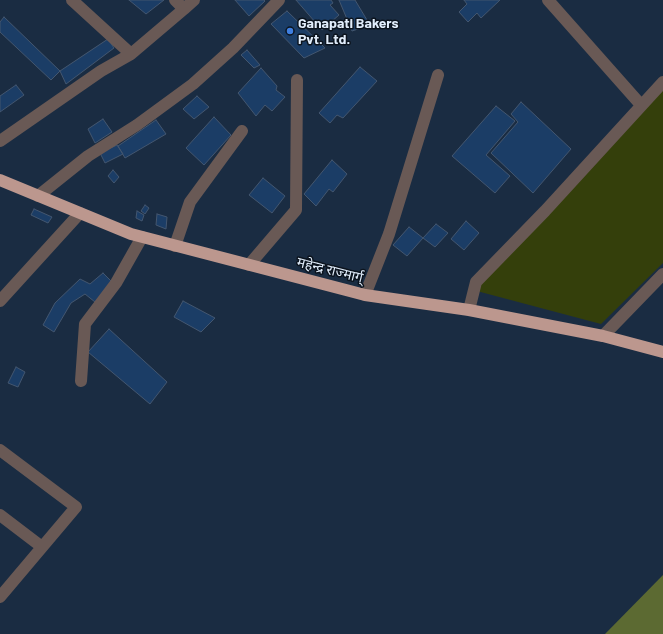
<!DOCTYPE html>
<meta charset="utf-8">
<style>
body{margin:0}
canvas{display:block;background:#1a2c42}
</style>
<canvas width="663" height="634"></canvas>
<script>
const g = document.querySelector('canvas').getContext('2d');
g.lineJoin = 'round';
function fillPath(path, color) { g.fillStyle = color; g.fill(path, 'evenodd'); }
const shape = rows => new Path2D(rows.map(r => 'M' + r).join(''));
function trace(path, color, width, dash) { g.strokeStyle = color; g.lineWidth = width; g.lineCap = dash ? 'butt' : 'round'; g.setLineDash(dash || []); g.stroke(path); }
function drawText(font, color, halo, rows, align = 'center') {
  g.font = font + ' Barlow,"Noto Sans Devanagari",sans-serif'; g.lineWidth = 3; g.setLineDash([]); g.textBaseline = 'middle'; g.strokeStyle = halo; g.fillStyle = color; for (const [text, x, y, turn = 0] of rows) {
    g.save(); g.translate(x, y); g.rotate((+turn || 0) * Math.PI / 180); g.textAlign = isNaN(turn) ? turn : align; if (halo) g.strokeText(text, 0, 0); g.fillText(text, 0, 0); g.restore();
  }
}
const green = shape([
 [663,89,663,263,601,324,473,290]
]);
const forest = shape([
 [663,575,663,634,605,634]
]);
const building = shape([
 [129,0,164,0,146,14,129,0],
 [235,0,264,0,265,1,249,16,235,0],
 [296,0,331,0,333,3,330,5,339,15,322,30,296,0],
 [339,0,355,0,370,25,352,31,339,0],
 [464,0,500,0,481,18,477,13,468,22,459,12,467,4,464,0],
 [287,11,325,48,304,58,271,24,287,11],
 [4,17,60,71,51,80,0,32,0,22,4,17],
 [108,39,114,48,66,84,60,71,108,39],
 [247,50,260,65,254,68,241,55,247,50],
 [360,67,377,81,343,118,337,115,330,123,319,113,360,67],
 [261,68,277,86,276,90,285,97,272,111,265,105,256,116,238,93,261,68],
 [16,85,24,95,0,112,0,96,16,85],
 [197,96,209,107,194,119,183,109,197,96],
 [521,102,571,149,533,193,491,153,518,122,511,114,521,102],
 [496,106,515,121,486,155,510,176,495,193,452,156,496,106],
 [214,117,231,135,204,165,186,148,214,117],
 [103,119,112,132,95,143,88,129,103,119],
 [156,120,166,134,125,158,118,146,156,120],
 [117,145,123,154,105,163,100,153,117,145],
 [332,160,347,174,333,192,329,189,316,206,304,194,332,160],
 [113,170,119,177,114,183,108,176,113,170],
 [263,178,285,196,272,213,249,195,263,178],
 [145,205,149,208,145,214,141,211,145,205],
 [34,209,52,217,48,223,31,215,34,209],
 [137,211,144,215,142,221,136,218,137,211],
 [157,214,167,217,166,229,156,225,157,214],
 [466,221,479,233,464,250,451,239,466,221],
 [436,224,448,233,435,247,423,238,436,224],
 [409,227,423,238,407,256,393,245,409,227],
 [103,273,112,282,95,302,85,294,71,303,54,332,43,325,55,303,80,279,90,284,103,273],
 [183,301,215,318,201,332,174,317,183,301],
 [109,329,167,382,150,404,88,352,109,329],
 [16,367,25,372,18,387,8,383,16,367]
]);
const minor = shape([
 [548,0,641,105],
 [184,9,194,0],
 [131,54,184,9,175,0],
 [0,141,101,71,131,54,72,0],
 [38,196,88,156,137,125,193,84,233,48,279,0],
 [175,246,190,202,242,131],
 [249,265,296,210,297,80],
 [365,295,389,234,438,75],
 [0,301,80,213],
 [469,310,476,282,545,211,663,82],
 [603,336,663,274],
 [81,381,85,324,116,283,142,237],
 [0,450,76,507,0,597],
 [0,515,42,547]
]);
const highway = shape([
 [0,180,131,234,346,290,365,295,469,310,603,336,663,352]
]);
const markers = [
 [290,31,4,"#3f7fe0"]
];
const poiNames = [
 ["Ganapati Bakers",298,23],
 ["Pvt. Ltd.",298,39]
];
const streetNames = [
 ["महेन्द्र राज्मार्ग्",330,270,14]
];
fillPath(green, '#343f0b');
fillPath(forest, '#5c6a32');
fillPath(building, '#1b3d66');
trace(building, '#43566f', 1);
trace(minor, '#695955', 12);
trace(highway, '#bc978e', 12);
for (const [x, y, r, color] of markers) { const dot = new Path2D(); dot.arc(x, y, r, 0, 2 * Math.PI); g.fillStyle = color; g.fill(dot); trace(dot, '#0c141e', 1.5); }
drawText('bold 14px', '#e2eefc', '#0c141e', poiNames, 'left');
drawText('14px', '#e2eefc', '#0c141e', streetNames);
</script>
